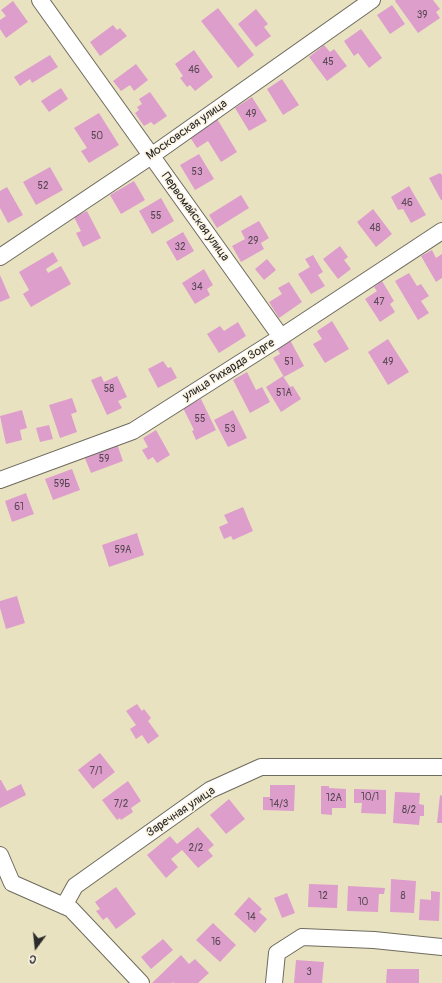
<!DOCTYPE html>
<meta charset="utf-8">
<style>
body{margin:0}
#map{position:relative;width:442px;height:983px;overflow:hidden;background:#e9e2c0;font-family:Pangolin,sans-serif}
canvas{display:block}
.north{position:absolute;left:16px;top:927px;width:40px;height:40px;-webkit-text-stroke:3px #fcf5e5;paint-order:stroke;rotate:195deg;font-size:11px;font-weight:700;line-height:16px;text-align:center;color:#2b2b2b}
.north::after{content:'';display:block;margin:auto;width:14px;height:18px;background:#2b2b2b;clip-path:polygon(50% 0,100% 100%,50% 72%,0 100%)}
</style>
<div id="map">
<canvas width="442" height="983"></canvas>
<div class="north">С</div>
</div>
<script>
const g = document.querySelector('canvas').getContext('2d');
g.lineJoin = 'round';
function fillPath(path, color) { g.fillStyle = color; g.fill(path, 'evenodd'); }
const shape = rows => new Path2D(rows.map(r => 'M' + r).join(''));
function trace(path, color, width, dash) { g.strokeStyle = color; g.lineWidth = width; g.lineCap = dash ? 'butt' : 'round'; g.setLineDash(dash || []); g.stroke(path); }
function drawText(font, color, halo, rows, align = 'center') {
  g.font = font + ' Pangolin,sans-serif'; g.lineWidth = 3.5; g.setLineDash([]); g.textBaseline = 'middle'; g.strokeStyle = halo; g.fillStyle = color; for (const [text, x, y, turn = 0] of rows) {
    g.save(); g.translate(x, y); g.rotate((+turn || 0) * Math.PI / 180); g.textAlign = isNaN(turn) ? turn : align; if (halo) g.strokeText(text, 0, 0); g.fillText(text, 0, 0); g.restore();
  }
}
const building = shape([
 [396,0,433,0,440,9,436,12,440,18,418,33,395,1],
 [13,1,28,22,6,38,0,29,0,20,6,16,1,10],
 [392,5,405,24,390,34,377,15],
 [218,8,254,55,238,68,201,21],
 [256,9,268,24,264,27,271,36,256,47,238,24],
 [113,25,117,30,120,28,127,36,100,56,90,42],
 [361,29,382,58,369,68,358,53,354,56,344,41],
 [324,45,330,52,334,49,347,66,327,81,309,57],
 [194,50,213,77,195,91,190,85,187,87,180,78,183,76,175,64],
 [50,55,58,67,32,83,30,79,20,86,14,77],
 [136,64,148,80,134,91,130,85,121,91,113,81],
 [282,79,299,105,283,115,267,89],
 [61,88,68,99,49,112,41,101],
 [150,92,167,116,154,125,151,122,144,126,135,113,139,110,137,107,142,104,139,99],
 [252,97,267,121,249,131,235,108],
 [99,113,119,145,89,163,81,151,87,148,74,128],
 [216,117,237,152,221,162,208,141,197,148,188,134],
 [199,154,214,179,195,190,180,165],
 [50,167,63,190,36,205,23,182],
 [440,173,442,175,442,200,441,200,429,178],
 [134,181,145,200,121,214,110,195],
 [409,186,426,215,411,223,403,209,398,210,391,197],
 [7,187,23,215,8,223,0,208,0,191],
 [241,195,249,208,217,228,209,215],
 [161,198,174,221,152,234,139,211],
 [373,209,392,234,376,247,357,222],
 [87,211,101,238,83,247,76,233,81,231,74,217],
 [259,221,269,238,261,243,264,249,241,262,232,246,245,239,241,231],
 [183,232,194,251,177,261,166,242],
 [340,246,348,257,344,260,351,269,338,279,323,259],
 [432,250,436,258,442,254,442,278,436,282,421,256],
 [53,252,58,261,46,269,48,273,61,266,71,284,31,307,23,294,29,290,19,272],
 [313,255,323,272,318,275,325,286,311,294,298,274,310,267,305,259],
 [267,259,276,270,264,280,255,269],
 [204,269,213,285,207,289,210,295,195,304,182,283],
 [409,273,417,286,421,284,429,296,421,301,429,313,418,320,395,281],
 [0,275,10,298,0,302],
 [382,281,394,301,390,304,395,312,380,322,365,299,377,291,374,287],
 [289,282,302,302,279,318,269,302,282,294,278,288],
 [332,321,349,349,325,363,313,344,322,339,317,331],
 [238,322,246,336,219,353,207,334,220,326,224,331],
 [388,339,409,372,388,385,368,352],
 [290,340,304,366,284,377,273,358,280,354,277,348],
 [163,361,168,368,171,367,177,378,158,388,148,369],
 [247,372,256,390,262,387,270,402,250,413,233,380],
 [101,376,104,382,117,376,127,397,118,401,122,408,107,415,91,380],
 [283,376,290,387,293,386,301,399,281,412,266,387],
 [72,398,77,412,71,414,77,432,60,438,49,405],
 [201,399,216,430,196,440,192,431,194,430,183,408],
 [22,410,27,428,20,430,22,440,6,444,0,416],
 [233,410,247,438,228,447,214,420],
 [49,425,53,439,40,442,36,428],
 [156,430,170,455,157,463,153,457,148,460,142,450,148,447,143,438],
 [117,444,123,461,91,473,84,456],
 [72,469,80,490,53,500,45,479],
 [26,493,34,514,12,522,5,501],
 [243,507,253,531,233,540,231,536,224,539,219,527,228,523,224,515],
 [137,533,144,555,109,567,102,545],
 [17,596,25,623,6,629,0,608,0,601],
 [137,704,142,711,144,709,151,718,148,721,159,736,148,744,142,735,136,739,130,729,136,725,126,711],
 [100,753,115,772,93,789,78,770],
 [0,780,1,780,7,791,21,784,26,795,0,808],
 [128,781,141,801,131,808,133,812,121,820,120,818,117,820,102,800],
 [270,785,295,785,294,811,263,810,263,797,270,797],
 [321,786,329,786,329,788,346,789,346,808,332,808,332,815,321,814],
 [354,789,386,790,386,814,361,813,362,803,354,803],
 [395,792,420,793,419,804,424,805,424,816,420,816,419,825,393,823],
 [440,795,442,796,442,823,437,823],
 [229,799,245,819,226,834,210,815],
 [198,827,214,845,208,850,213,856,198,868,182,850,171,859,178,867,166,878,147,855,170,836,177,844],
 [391,879,416,881,414,913,390,912],
 [309,884,338,885,337,908,308,907],
 [348,886,385,888,384,894,379,894,378,912,347,911],
 [116,887,136,914,116,929,107,917,103,920,96,911,100,909,95,902],
 [431,891,440,892,439,921,419,920,420,899,431,900],
 [287,893,295,913,282,918,274,898],
 [249,897,262,909,259,912,267,919,255,933,234,914],
 [213,923,236,945,220,962,196,940],
 [163,939,173,950,151,969,141,957],
 [181,955,189,964,195,959,209,973,198,983,174,983,173,982,172,983,152,983],
 [296,960,324,962,322,983,294,983],
 [387,969,419,969,419,983,386,983]
]);
const minor = shape([
 [40,0,281,337],
 [0,257,151,156,372,0],
 [0,480,133,431,281,337,442,231],
 [0,855,12,883,71,909,141,983],
 [64,906,75,886,210,790,261,767,442,767],
 [274,983,277,953,302,937,374,940,442,947]
]);
const numberNames = [
 ["39",422,15],
 ["45",328,62],
 ["46",194,70],
 ["49",251,114],
 ["50",97,136],
 ["53",197,172],
 ["52",43,186],
 ["46",407,203],
 ["55",156,216],
 ["48",375,228],
 ["29",253,241],
 ["32",180,247],
 ["34",197,287],
 ["47",379,302],
 ["51",289,362],
 ["49",388,362],
 ["58",109,389],
 ["51А",284,393],
 ["55",200,419],
 ["53",230,429],
 ["59",104,459],
 ["59Б",62,484],
 ["61",19,507],
 ["59А",123,550],
 ["7/1",96,771],
 ["10/1",370,797],
 ["12А",334,798],
 ["7/2",121,804],
 ["14/3",279,804],
 ["8/2",409,810],
 ["2/2",196,848],
 ["12",323,896],
 ["8",403,896],
 ["10",363,902],
 ["14",251,917],
 ["16",216,942],
 ["3",309,972]
];
const streetNames = [
 ["Московская улица",187,130,-35],
 ["Первомайская улица",195,217,54],
 ["улица Рихарда Зорге",229,370,-32],
 ["Заречная улица",181,812,-34]
];
fillPath(building, '#dd9ecb');
trace(minor, '#6e6b5f', 18);
trace(minor, '#fff', 16);
drawText('10px', '#584853', null, numberNames);
drawText('12px', '#2b2b2b', '#fcf5e5', streetNames);
</script>
